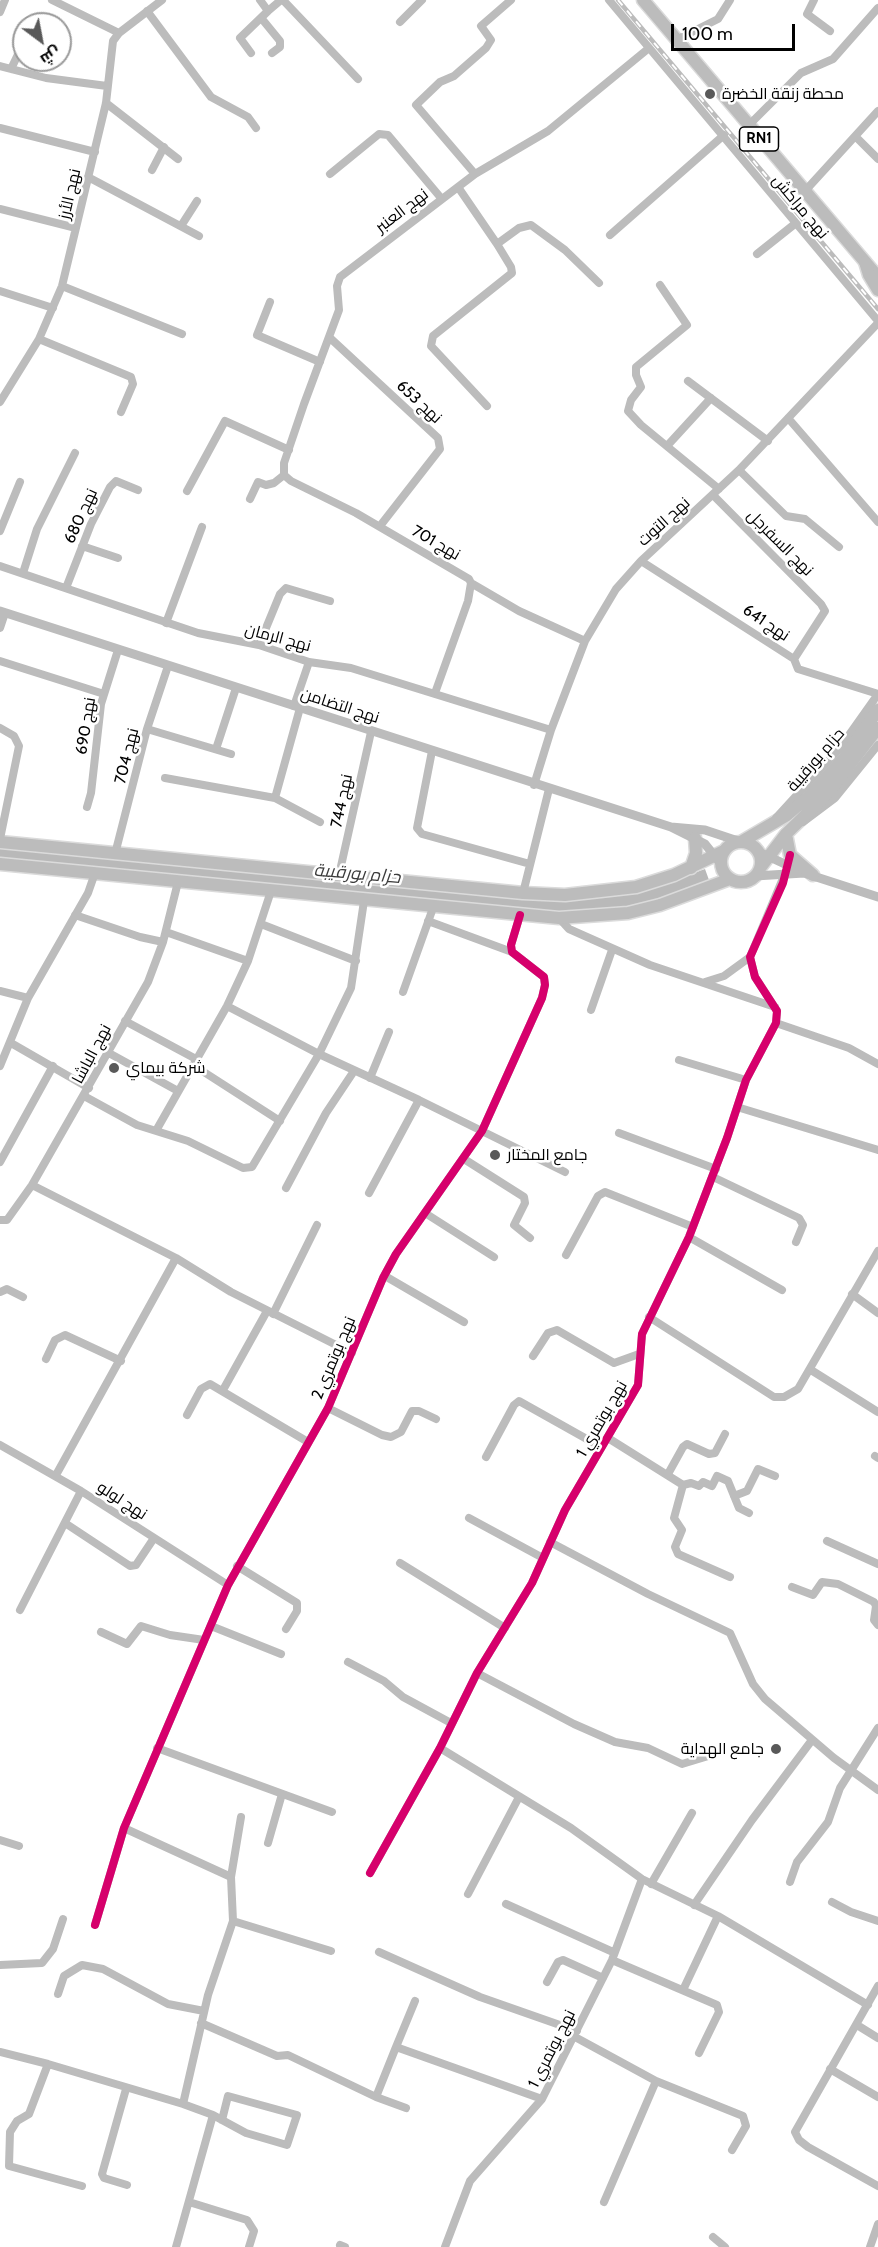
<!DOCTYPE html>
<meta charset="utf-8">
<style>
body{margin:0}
#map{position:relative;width:878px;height:2247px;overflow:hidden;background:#fff;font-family:Cabin,Cairo,sans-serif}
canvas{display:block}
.north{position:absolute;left:12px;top:12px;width:60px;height:60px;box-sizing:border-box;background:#fff;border:2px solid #999;border-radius:50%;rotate:148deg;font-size:16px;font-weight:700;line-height:24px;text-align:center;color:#000}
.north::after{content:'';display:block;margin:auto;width:21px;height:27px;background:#595959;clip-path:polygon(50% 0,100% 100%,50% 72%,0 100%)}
.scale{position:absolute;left:671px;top:24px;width:124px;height:27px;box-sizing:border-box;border:3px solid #000;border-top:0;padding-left:8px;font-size:18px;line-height:21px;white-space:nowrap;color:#000;-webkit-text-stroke:4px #fff;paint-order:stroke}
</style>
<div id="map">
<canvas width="878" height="2247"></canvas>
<div class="north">ش</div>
<div class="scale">100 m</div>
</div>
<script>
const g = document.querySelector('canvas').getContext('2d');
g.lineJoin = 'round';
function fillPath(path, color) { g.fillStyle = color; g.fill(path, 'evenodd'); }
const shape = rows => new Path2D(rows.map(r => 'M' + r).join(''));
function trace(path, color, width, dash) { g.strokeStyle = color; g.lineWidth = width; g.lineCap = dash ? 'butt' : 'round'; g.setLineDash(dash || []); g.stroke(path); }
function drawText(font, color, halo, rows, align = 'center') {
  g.font = font + ' Cabin,Cairo,sans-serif'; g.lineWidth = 5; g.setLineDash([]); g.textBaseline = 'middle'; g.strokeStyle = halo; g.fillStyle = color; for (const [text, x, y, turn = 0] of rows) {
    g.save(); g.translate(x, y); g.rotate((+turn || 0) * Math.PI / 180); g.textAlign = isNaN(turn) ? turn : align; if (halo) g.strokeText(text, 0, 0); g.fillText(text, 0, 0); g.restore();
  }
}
const water = shape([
 [0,846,485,893,651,888,705,869,709,880,674,895,635,906,572,913,0,859]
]);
const minor = shape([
 [52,0,119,33],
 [260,0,268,11,281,0],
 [283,0,358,79],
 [609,0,878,321],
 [814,0,807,14,830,31],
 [147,11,211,97,248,117,256,128],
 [0,12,5,0],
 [262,19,280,41,280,47,272,53],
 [400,22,422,0],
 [676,40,718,19,730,0],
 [251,53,240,38,268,11],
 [0,66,46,78,107,86],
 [11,69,24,42],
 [106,103,178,159],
 [748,126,801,73,833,59,878,8],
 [0,128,95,152],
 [856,137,878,159],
 [152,170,164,147],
 [330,174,379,134,388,135,441,198],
 [475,174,416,105,440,82,454,76,486,48,491,40,481,26,511,0],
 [88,177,199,236],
 [458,187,497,244,511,267,512,273,433,336,431,346,487,406],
 [805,191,878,111],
 [0,209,76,228],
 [181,226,197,201],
 [610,235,724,135],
 [497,244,519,228,531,225,565,250,599,283],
 [757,254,796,223],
 [660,285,687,325,636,367,636,375,641,387,631,400,628,411,641,425,719,489],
 [62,286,182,334],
 [0,291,53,308],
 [270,302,257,335,320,362],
 [329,337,438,438,440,449,380,526],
 [39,339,131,377,133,384,121,412],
 [688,381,768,441],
 [0,402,39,339,62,286,106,103,113,41,119,33,162,0],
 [788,418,878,522],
 [667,446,711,398],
 [739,470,786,516,805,519,839,547],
 [284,475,284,463,304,404,339,310,337,286,340,277,475,174,548,131,649,48],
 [284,475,291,481,356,513,469,579,471,583,468,601,435,693],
 [187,491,225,421,289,450],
 [713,495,821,604,825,611,794,659],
 [250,499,258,482,266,485,274,483,284,475],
 [0,531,20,482],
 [82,546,118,558],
 [641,561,794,659,798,669,878,694],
 [0,566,198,633,259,645,309,662,351,668,551,730],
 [23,573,37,529,75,453],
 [471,583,519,611,585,641],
 [66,588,91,524,110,487,116,481,138,490],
 [166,623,202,527],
 [0,628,5,613],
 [259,645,280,594,286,588,330,601],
 [0,661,104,694],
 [294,706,309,662],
 [0,728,14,736,19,746,0,839],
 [147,729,231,754],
 [216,749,236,688],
 [432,751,417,828,422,834,530,864],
 [165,778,275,798,320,822],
 [534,785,551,730,585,641,616,589,641,561,739,470,878,323],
 [275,798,300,708],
 [87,807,91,793,101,704,118,650],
 [776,818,839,749,878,694],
 [803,822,835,798,878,745],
 [115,854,147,729,168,666],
 [339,875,371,732],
 [523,893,549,789],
 [75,915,140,937,163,942],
 [559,918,569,929,650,965,775,1007],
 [428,921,512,952],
 [261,924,356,961],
 [166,932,248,961],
 [705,982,724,976,750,957],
 [0,991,28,998],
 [403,992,433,908],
 [227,1006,319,1054,419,1100,565,1172],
 [591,1010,612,950],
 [125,1021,196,1059],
 [776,1023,849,1048,878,1064],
 [11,1043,89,1088],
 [107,1052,178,1091],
 [679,1060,746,1080],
 [193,1065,280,1121],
 [0,1066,28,998,88,893,95,873],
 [370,1078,389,1032],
 [84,1096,137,1125,188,1141,243,1168,252,1167,319,1054,351,988,364,901],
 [737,1107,878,1150],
 [157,1129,227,1006,248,961,271,891],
 [619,1133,716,1169],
 [464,1159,524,1197,525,1203,514,1225,530,1238],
 [0,1162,53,1066],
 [713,1177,799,1218,803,1225,796,1242],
 [32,1185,176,1258,231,1292,352,1353],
 [286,1188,326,1113,354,1071],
 [369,1193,419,1100],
 [425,1213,494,1257],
 [0,1220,7,1220,32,1185,148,982,163,942,178,882],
 [689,1237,782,1290],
 [566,1255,598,1196,605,1192,693,1227],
 [385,1276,464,1322],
 [0,1292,7,1289,23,1297],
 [852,1294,878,1313],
 [273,1314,317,1225],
 [649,1317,774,1397,784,1397,798,1389,878,1251],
 [533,1356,548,1333,557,1330,614,1363,639,1354],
 [46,1359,55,1340,65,1335,121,1361],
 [811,1370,878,1412],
 [223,1390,267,1311],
 [328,1408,382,1435,391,1437,401,1432,412,1411,419,1411,436,1419],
 [187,1415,201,1389,210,1384,308,1442],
 [608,1438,683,1485,674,1518,682,1530,675,1547,678,1554,730,1577],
 [0,1445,81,1491,228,1585],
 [875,1456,878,1458],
 [486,1457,514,1405,519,1401,601,1447],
 [668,1474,683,1447,687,1444,709,1454,715,1453,725,1434],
 [56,1475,176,1258],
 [683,1485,691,1483,699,1486,703,1482,712,1486,717,1476,728,1481,739,1508,749,1513],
 [734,1496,747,1491,758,1469,775,1476],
 [469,1518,543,1558],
 [65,1523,130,1566,136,1565,154,1538],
 [827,1541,878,1564],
 [550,1542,648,1594,730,1633,753,1684,765,1699,834,1758,878,1790],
 [400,1563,505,1628],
 [237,1566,297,1603,297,1611,286,1629],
 [792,1587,813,1595,822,1582,838,1584,874,1602,876,1606,874,1620,878,1625],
 [20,1610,81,1491],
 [211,1626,281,1654],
 [101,1632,127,1644,141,1626,170,1635,204,1640],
 [348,1662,384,1681,403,1697,451,1723],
 [477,1673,574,1724,615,1742,648,1748,682,1764,715,1754],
 [157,1748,332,1812],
 [440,1748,571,1828,642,1879,718,1916,868,2005],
 [124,1828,231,1877,233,1921,208,1995,183,2104,213,2115,176,2247],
 [0,1840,19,1846],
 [268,1843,282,1794],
 [370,1873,440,1748,477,1673,532,1583,565,1510,638,1385,642,1334,689,1237,727,1138,746,1080,776,1023,777,1011,755,977,750,957,786,871],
 [231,1877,241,1817],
 [790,1882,797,1862,828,1822,840,1788,878,1728],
 [651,1884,692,1813],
 [468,1894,519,1797],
 [832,1902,851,1912,878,1921],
 [506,1904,613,1952],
 [694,1905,752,1820,812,1740],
 [233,1921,331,1951],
 [95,1925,124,1828,228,1585,328,1408,383,1278,396,1254,482,1131,542,998,545,985,544,977,512,952,511,945,520,915],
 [379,1952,480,1997,577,2031],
 [612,1960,717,2005,719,2012,699,2053],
 [0,1965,42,1963,53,1949,63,1919],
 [547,1982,558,1962,563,1960,603,1978],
 [878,1986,795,2132,799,2140,808,2147,878,2186],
 [683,1990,718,1916],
 [58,1994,64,1976,82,1965,103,1969,168,2004,204,2011],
 [201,2023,277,2056,288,2055,376,2097,396,2047,542,2099],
 [857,2025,878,2038],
 [575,2037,656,2081,743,2116,746,2126,732,2150],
 [396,2047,415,2001],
 [0,2052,48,2064,183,2104],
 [48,2064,29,2114,17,2121,10,2132,9,2166,82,2186],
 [830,2069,878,2097],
 [126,2089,102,2174,104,2178,127,2185],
 [376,2097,406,2108],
 [213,2115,222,2120,246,2133,287,2145,297,2115,228,2096,222,2120],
 [189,2202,247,2220,254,2231,249,2247],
 [604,2202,656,2081],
 [713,2237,725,2247],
 [340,2245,345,2247],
 [445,2247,470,2181,542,2099,612,1960,642,1879],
 [870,2247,878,2224]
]);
const tertiary = shape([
 [0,611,671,827,705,844,721,864],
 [671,827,705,830,741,842],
 [759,852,802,872],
 [755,876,804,873,878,897]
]);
const primary = shape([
 [643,0,878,277]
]);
const trunk = shape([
 [865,262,869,275,878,290],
 [786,834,790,855,813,875],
 '721 862a20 20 0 1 1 40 0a20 20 0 1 1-40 0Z',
 [0,842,523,893,565,895,636,887,674,875,724,851],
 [741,842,787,815,808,797,844,758,878,710],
 [0,864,559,918,628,913,660,905,730,879],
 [691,868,696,853,695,838],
 [760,868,786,834,828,793,878,728]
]);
const rail = shape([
 [618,0,878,309]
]);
const cycleway = shape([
 [370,1873,440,1748,477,1673,532,1583,565,1510,638,1385,642,1334,689,1237,727,1138,746,1080,776,1023,777,1011,755,977,750,957,783,883,790,855],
 [95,1925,124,1828,228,1585,328,1408,383,1278,396,1254,482,1131,542,998,545,985,544,977,512,952,511,945,520,915]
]);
const markers = [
 [710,94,6,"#595959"],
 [114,1068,6,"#595959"],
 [495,1155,6,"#595959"],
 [776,1749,6,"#595959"]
];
const shields = [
 [759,139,39]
];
const shieldNames = [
 ["RN1",759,139]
];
const poiNames = [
 ["محطة زنقة الخضرة",722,94],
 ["شركة بيماي",126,1068],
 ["جامع المختار",507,1155],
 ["جامع الهداية",764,1749,"right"]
];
const streetNames = [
 ["نهج الأرز",70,194,-77],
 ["نهج مراكش",800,207,50],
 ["نهج العنبر",402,211,-37],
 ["نهج 653",419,402,43],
 ["نهج 680",81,516,-65],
 ["نهج التوت",664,522,-42],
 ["نهج 701",436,543,30],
 ["نهج السفرجل",780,543,45],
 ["نهج 641",766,623,34],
 ["نهج الرمان",278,638,15],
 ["نهج التضامن",340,706,18],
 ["نهج 690",86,726,-81],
 ["نهج 704",127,756,-76],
 ["حزام بورقيبة",816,760,-49],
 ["نهج 744",342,801,-78],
 ["نهج الباشا",92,1054,-62],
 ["نهج بوتمري 2",334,1358,-67],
 ["نهج بوتمري 1",602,1419,-60],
 ["نهج لولو",122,1501,33],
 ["نهج بوتمري 1",552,2049,-63]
];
const waterNames = [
 ["حزام بورقيبة",357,874,5]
];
fillPath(water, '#b9b9b9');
trace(primary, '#dbdbdb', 15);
trace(trunk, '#dbdbdb', 15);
trace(minor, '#bcbcbc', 8);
trace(tertiary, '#bcbcbc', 9);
trace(primary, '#bcbcbc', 12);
trace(trunk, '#bcbcbc', 12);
trace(rail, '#bcbcbc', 4.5);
trace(rail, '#fff', 2, [7]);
trace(cycleway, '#d6006c', 8);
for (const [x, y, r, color] of markers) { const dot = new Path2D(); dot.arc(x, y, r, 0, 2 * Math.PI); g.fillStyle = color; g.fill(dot); trace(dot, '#fff', 2); }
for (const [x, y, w] of shields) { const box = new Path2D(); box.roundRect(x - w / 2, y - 12, w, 24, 4.5); g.fillStyle = '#fff'; g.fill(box); trace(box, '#000', 1.5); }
drawText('bold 15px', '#000', null, shieldNames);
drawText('16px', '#000', '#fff', poiNames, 'left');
drawText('16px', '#000', '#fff', streetNames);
drawText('italic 18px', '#3c3c3c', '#fff', waterNames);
</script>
